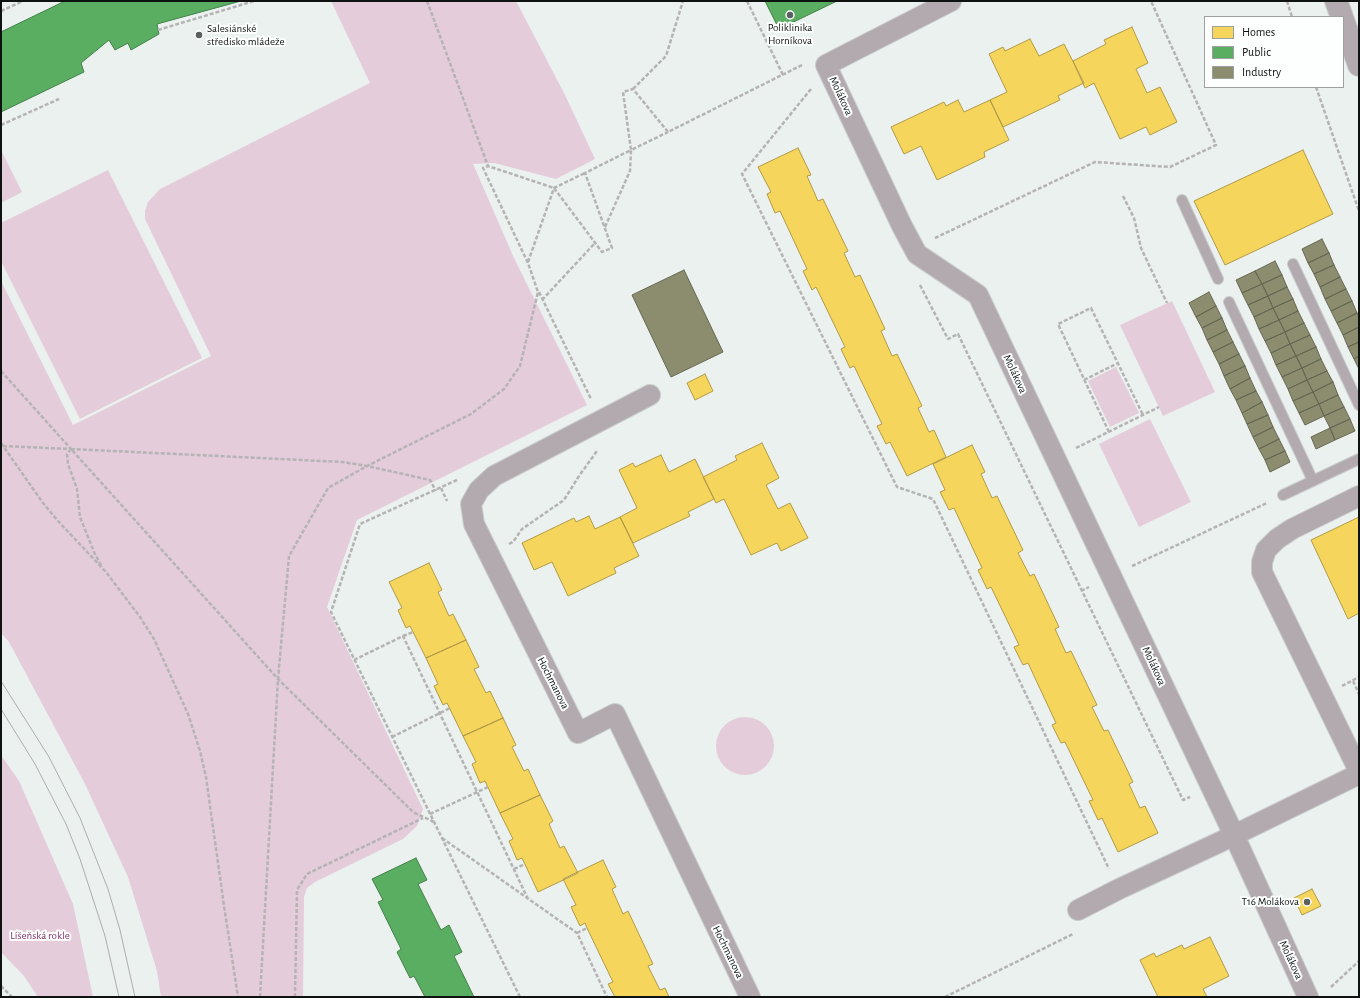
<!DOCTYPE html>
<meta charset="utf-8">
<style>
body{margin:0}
#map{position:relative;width:1360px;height:998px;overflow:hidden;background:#ebf1ef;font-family:"Alegreya Sans",sans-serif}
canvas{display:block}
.frame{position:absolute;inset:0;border:2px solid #0e1211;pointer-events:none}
.legend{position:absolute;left:1204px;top:16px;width:140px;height:72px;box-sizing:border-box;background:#fcfffe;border:1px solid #9da09f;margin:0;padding:5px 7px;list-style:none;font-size:12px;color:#0e1211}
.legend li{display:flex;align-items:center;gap:8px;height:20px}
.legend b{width:20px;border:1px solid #9da09f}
</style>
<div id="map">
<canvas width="1360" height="998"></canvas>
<div class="frame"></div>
<ul class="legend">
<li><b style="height:11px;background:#f6d55c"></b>Homes</li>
<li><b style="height:11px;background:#5aae61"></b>Public</li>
<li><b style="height:11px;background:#8c8c6e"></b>Industry</li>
</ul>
</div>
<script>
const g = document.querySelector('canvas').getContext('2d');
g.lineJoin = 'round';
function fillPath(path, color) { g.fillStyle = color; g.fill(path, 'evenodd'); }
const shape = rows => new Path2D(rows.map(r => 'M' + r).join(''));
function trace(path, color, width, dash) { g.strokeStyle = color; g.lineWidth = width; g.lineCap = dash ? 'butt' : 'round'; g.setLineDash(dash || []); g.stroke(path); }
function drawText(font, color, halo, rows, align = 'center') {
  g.font = font + ' "Alegreya Sans",sans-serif'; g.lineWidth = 4; g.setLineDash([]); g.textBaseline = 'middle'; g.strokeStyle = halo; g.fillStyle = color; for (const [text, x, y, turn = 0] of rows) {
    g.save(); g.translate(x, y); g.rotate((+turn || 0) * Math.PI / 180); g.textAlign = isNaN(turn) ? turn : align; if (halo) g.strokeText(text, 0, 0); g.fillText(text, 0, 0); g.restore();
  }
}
const green = shape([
 [331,1,516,1,565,95,595,159,556,179,494,163,473,164,514,258,587,405,357,520,327,607,423,809,417,826,403,839,315,882,307,888,304,897,303,997,161,997,157,971,128,877,85,784,9,642,1,633,1,281,73,425,211,356,145,219,145,211,148,202,160,189,370,83],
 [1,150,22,192,1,203],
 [108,170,202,358,80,419,1,261,1,223],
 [1172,301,1215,392,1163,416,1120,325],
 [1116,367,1139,413,1110,427,1088,381],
 [1150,419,1191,502,1139,527,1099,444],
 '716 746a29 29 0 1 1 58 0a29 29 0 1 1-58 0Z',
 [1,755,19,781,73,904,93,997,38,997,24,976,1,952]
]);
const homes = shape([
 [1132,27,1148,63,1136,69,1147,93,1160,87,1177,122,1150,135,1146,127,1120,139,1094,83,1085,88,1073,61,1106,44,1104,40,1132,27],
 [1030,39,1039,56,1064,44,1084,83,1058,96,1060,100,1003,127,990,100,1007,92,989,54,1003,47,1005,51,1030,39],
 [958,100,964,112,990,100,1009,140,984,152,985,157,937,180,921,146,904,154,891,127,944,102,946,106,958,100],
 [798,148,811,175,807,176,818,201,823,199,848,251,844,253,855,277,860,275,885,329,881,331,892,356,897,354,922,406,918,408,929,432,934,430,946,457,907,476,890,442,886,444,877,426,882,424,854,366,850,368,841,349,845,347,816,287,812,290,803,271,807,269,780,211,775,213,767,194,771,192,758,167,798,148],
 [1303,150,1333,214,1225,265,1194,201,1303,150],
 [705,374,713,391,695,400,687,383,705,374],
 [762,443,779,478,766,485,778,509,790,503,808,538,781,551,777,543,751,555,724,499,716,503,703,477,737,460,735,456,762,443],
 [972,445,985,472,981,474,992,498,997,496,1023,550,1018,553,1030,576,1034,574,1059,627,1055,629,1066,653,1071,651,1097,705,1092,707,1104,731,1108,730,1133,782,1129,784,1140,808,1145,806,1158,833,1118,852,1102,818,1098,820,1089,801,1093,800,1065,742,1061,743,1052,725,1056,723,1028,663,1023,665,1014,647,1019,645,991,587,987,589,978,570,982,568,954,508,949,510,940,492,945,490,933,464,972,445],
 [661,455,669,472,695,459,714,499,688,512,690,516,633,543,620,517,637,508,619,470,633,463,635,467,661,455],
 [589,516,595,529,620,517,639,556,614,568,616,573,568,596,552,562,534,570,522,543,574,518,576,522,589,516],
 [1359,517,1359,613,1348,619,1311,540,1359,517],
 [429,563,442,590,438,592,449,616,453,614,466,640,426,658,410,626,406,628,398,610,402,608,389,582,429,563],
 [466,640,479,667,474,669,486,693,490,691,503,718,463,736,447,703,443,705,434,686,438,684,426,658,466,640],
 [503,718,516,745,512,747,524,771,528,769,540,795,500,813,485,781,480,783,472,764,476,762,463,736,503,718],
 [540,795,553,821,549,824,560,848,564,846,578,873,538,892,522,858,517,860,509,841,513,839,500,813,540,795],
 [603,860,616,887,612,889,623,914,628,911,653,964,648,966,660,990,665,988,669,997,615,997,608,984,613,982,587,928,585,923,580,926,571,907,576,905,563,879,603,860],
 [1312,889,1321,906,1302,915,1294,898,1312,889],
 [1210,937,1229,976,1203,989,1207,997,1158,997,1140,960,1154,953,1156,957,1182,945,1184,949,1210,937]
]);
const public = shape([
 [65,1,241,1,157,24,159,34,131,50,128,43,115,50,109,40,81,63,84,72,1,112,1,32,65,1],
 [765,1,837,1,779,29,765,1],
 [416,858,427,880,418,884,441,930,449,925,462,952,454,956,474,997,425,997,414,976,410,978,397,952,401,949,378,902,383,900,372,879,416,858]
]);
const industry = shape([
 [1322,239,1329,253,1308,263,1302,249,1322,239],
 [1329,253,1334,265,1314,274,1308,263,1329,253],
 [1275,261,1282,275,1262,284,1255,271,1275,261],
 [1334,265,1340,277,1320,287,1314,274,1334,265],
 [684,270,723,352,671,377,632,295,684,270],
 [1255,271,1262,284,1242,293,1236,280,1255,271],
 [1282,275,1287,287,1268,296,1262,284,1282,275],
 [1340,277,1346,289,1325,299,1320,287,1340,277],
 [1262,284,1268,296,1248,305,1242,293,1262,284],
 [1287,287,1293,299,1273,308,1268,296,1287,287],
 [1346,289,1352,301,1331,311,1325,299,1346,289],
 [1209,292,1216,306,1196,317,1189,303,1209,292],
 [1268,296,1273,308,1254,317,1248,305,1268,296],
 [1293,299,1298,311,1279,320,1273,308,1293,299],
 [1352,301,1357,313,1337,323,1331,311,1352,301],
 [1216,306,1222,318,1202,328,1196,317,1216,306],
 [1273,308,1279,320,1259,329,1254,317,1273,308],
 [1298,311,1304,323,1285,332,1279,320,1298,311],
 [1357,313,1359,317,1359,327,1343,335,1337,323,1357,313],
 [1222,318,1227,330,1207,340,1202,328,1222,318],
 [1279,320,1285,332,1265,341,1259,329,1279,320],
 [1304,323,1310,335,1290,344,1285,332,1304,323],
 [1359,327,1359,342,1348,347,1343,335,1359,327],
 [1227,330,1233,342,1213,352,1207,340,1227,330],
 [1285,332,1290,344,1271,353,1265,341,1285,332],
 [1310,335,1316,347,1296,356,1290,344,1310,335],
 [1233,342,1239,354,1219,364,1213,352,1233,342],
 [1359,342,1359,356,1354,359,1348,347,1359,342],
 [1290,344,1296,356,1276,365,1271,353,1290,344],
 [1316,347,1321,359,1302,368,1296,356,1316,347],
 [1239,354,1245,366,1224,376,1219,364,1239,354],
 [1296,356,1302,368,1282,377,1276,365,1296,356],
 [1359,356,1359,369,1354,359,1359,356],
 [1321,359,1327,371,1307,380,1302,368,1321,359],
 [1245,366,1250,378,1230,389,1224,376,1245,366],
 [1302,368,1307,380,1288,389,1282,377,1302,368],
 [1327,371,1333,382,1313,392,1307,380,1327,371],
 [1250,378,1256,391,1236,400,1230,389,1250,378],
 [1307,380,1313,392,1293,401,1288,389,1307,380],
 [1333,382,1338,395,1319,404,1313,392,1333,382],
 [1256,391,1262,402,1242,413,1236,400,1256,391],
 [1313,392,1319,404,1299,413,1293,401,1313,392],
 [1338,395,1344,407,1324,416,1319,404,1338,395],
 [1262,402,1268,415,1247,424,1242,413,1262,402],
 [1319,404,1324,416,1305,425,1299,413,1319,404],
 [1344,407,1350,419,1330,428,1324,416,1344,407],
 [1268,415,1273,427,1253,437,1247,424,1268,415],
 [1350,419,1355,431,1335,440,1330,428,1350,419],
 [1273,427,1279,439,1259,449,1253,437,1273,427],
 [1330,428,1335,440,1316,449,1311,437,1330,428],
 [1279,439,1285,451,1265,460,1259,449,1279,439],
 [1285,451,1290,462,1270,472,1265,460,1285,451]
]);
const path = shape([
 [427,1,488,166],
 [747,1,783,75],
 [1287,1,1292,17],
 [1,11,23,1],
 [158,30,254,1],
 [1316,87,1359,211],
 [633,89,666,56,683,1],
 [811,89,742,174,897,487,933,499,1109,869],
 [1,125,59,99],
 [1123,196,1134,218,1141,248,1167,303],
 [605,227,630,171,631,150,668,132],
 [935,238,1095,162,1170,167,1216,145,1151,1],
 [528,262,554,188,585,173],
 [920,285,948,339,958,334,1183,800,1190,797],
 [539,292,591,399],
 [542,300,595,243],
 [1,371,71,449],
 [1084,380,1118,363],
 [1109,432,1058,324,1091,308,1143,415],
 [1,443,43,503,58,521,106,572,140,617,154,639,188,714,200,751,206,777,224,906,238,997],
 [3,446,70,449],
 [1076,448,1159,407],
 [71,449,67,454,68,464,77,489,80,517,94,552,102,567],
 [457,480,360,524,331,612,520,997],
 [441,488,447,501],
 [509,544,513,542,522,529,564,500,579,476,597,451],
 [1132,566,1267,503],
 [1081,591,1089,587],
 [403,636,413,632],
 [354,660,403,636,528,899],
 [1353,681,1359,694],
 [1342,686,1359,677],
 [392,737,450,708],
 [430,814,488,787],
 [434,822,413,812,278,679,71,449,343,462,367,466,430,480,436,491],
 [442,838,577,933,607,997],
 [514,869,525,864],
 [577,933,587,928],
 [1,986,12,997],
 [1331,987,1359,961],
 [260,997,278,679,289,556,328,488,367,466,471,414,504,389,520,366,538,292,528,263,483,168,488,166,554,188,602,252,612,248,585,173,631,150,623,92,633,89,668,132,802,65],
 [295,997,297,890,307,874,423,818],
 [945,997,1073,934]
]);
const service = shape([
 [1182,200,1218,279],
 [1293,264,1359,405],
 [1229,302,1313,481],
 [1283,495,1359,459]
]);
const minor = shape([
 [951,1,826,65,902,226,917,254,978,295,1234,835,1308,997],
 [650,395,494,476,479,490,471,504,474,524,578,733,615,714,750,997],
 [1359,496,1292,529,1277,539,1266,550,1262,562,1262,572,1359,771],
 [1078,910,1119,889,1218,843,1359,774]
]);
const tertiary = shape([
 [1336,1,1342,17],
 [1343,20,1359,65]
]);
const tram = shape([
 [1,681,49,757,80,818,108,889,120,930,135,997],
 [1,709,35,764,66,824,80,859,105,936,119,997]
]);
const markers = [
 [790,15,4,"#5b605f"],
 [199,35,4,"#5b605f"],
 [1307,902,4,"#5b605f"]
];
const poiNames = [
 ["Poliklinika",790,28],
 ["Horníkova",790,41],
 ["Salesiánské",207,29,"left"],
 ["středisko mládeže",207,42,"left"],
 ["T16 Molákova",1299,902,"right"]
];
const streetNames = [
 ["Molákova",841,96,65],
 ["Molákova",1015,374,65],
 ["Molákova",1154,666,65],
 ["Hochmanova",553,683,63],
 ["Hochmanova",728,952,64],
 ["Molákova",1291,960,65]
];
const parkNames = [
 ["Líšeňská rokle",40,936]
];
fillPath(green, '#e4ccda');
fillPath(homes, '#f6d55c');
trace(homes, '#b09a46', 1);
fillPath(public, '#5aae61');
trace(public, '#437f49', 1);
fillPath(industry, '#8c8c6e');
trace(industry, '#666752', 1);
trace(service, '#c8cccb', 12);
trace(minor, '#c8cccb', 22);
trace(tertiary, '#c8cccb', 24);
trace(path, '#b5b3b4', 2.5, [4, 2]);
trace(service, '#b3aaaf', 10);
trace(minor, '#b3aaaf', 20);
trace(tertiary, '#b3aaaf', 22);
trace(tram, '#afacae', 1);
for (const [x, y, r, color] of markers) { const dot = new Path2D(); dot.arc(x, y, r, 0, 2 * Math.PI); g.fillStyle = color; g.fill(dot); trace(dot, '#fcfffe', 1.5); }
drawText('11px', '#0e1211', '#fcfffe', poiNames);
drawText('11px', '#0e1211', '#fcfffe', streetNames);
drawText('11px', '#863569', '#fcfffe', parkNames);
</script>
